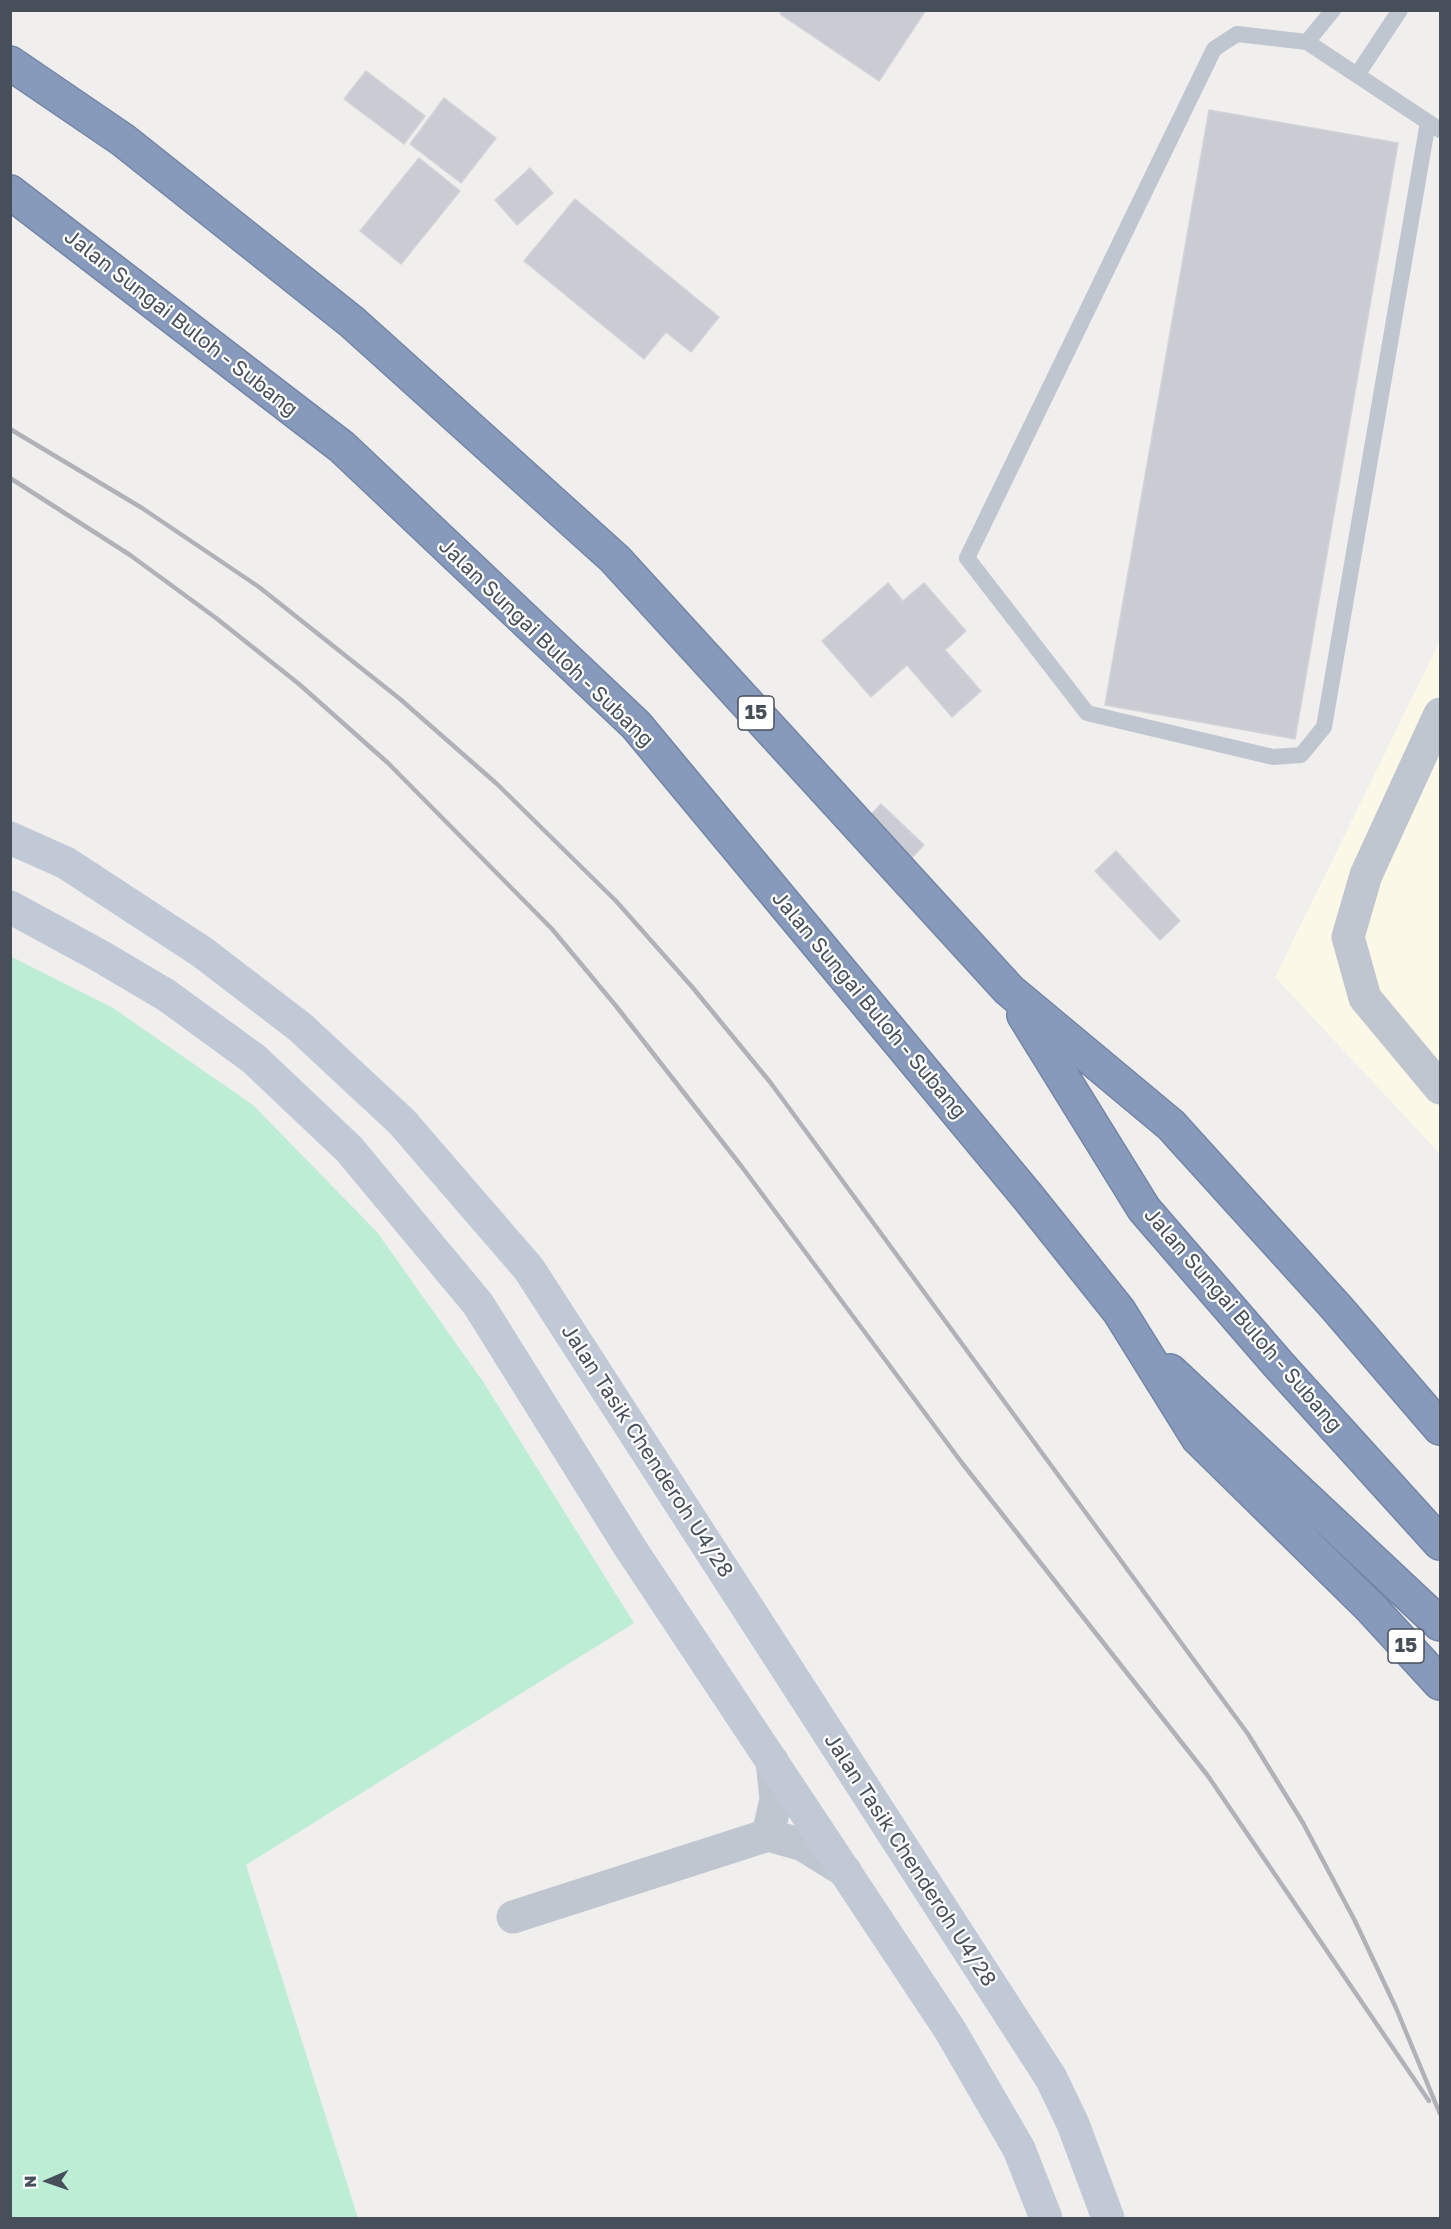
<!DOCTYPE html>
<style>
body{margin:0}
#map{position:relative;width:1451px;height:2229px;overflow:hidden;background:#f1eeee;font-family:"Golos Text",sans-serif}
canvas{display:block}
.frame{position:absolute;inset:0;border:12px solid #474f5b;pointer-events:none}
.north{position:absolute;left:18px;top:2151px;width:60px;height:60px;-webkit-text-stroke:4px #fff;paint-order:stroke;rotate:268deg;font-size:16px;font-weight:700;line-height:24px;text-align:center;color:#474f5b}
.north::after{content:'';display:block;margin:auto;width:21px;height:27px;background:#474f5b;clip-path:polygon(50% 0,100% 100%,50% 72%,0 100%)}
</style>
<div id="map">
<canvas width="1451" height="2229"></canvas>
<div class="frame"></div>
<div class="north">N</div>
</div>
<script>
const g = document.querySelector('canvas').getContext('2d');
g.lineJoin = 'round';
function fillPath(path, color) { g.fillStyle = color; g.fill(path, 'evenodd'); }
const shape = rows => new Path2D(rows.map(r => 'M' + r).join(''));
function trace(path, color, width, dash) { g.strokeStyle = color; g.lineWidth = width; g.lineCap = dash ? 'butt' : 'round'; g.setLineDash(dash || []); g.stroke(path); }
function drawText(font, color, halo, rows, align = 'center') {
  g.font = font + ' "Golos Text",sans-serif'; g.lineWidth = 4.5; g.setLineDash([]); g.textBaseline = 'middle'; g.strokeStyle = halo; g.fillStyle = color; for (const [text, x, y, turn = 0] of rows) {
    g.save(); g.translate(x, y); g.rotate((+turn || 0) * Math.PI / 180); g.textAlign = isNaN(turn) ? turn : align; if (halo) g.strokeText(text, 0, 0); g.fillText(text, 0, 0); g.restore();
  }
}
const commercial = shape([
 [1440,641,1440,1154,1275,977]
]);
const green = shape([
 [10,956,113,1008,253,1105,377,1232,484,1383,634,1623,246,1865,358,2218,11,2218]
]);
const building = shape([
 [782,10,926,10,879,81,780,14,782,10],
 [366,71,425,116,404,144,344,99,366,71],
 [444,98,496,138,461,183,410,144,444,98],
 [1209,110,1398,143,1295,739,1105,705,1209,110],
 [419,158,460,191,401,264,360,231,419,158],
 [530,168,553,193,517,225,495,200,530,168],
 [575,199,719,317,691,352,666,332,644,359,524,261,575,199],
 [888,583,903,601,924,583,966,631,945,650,981,691,952,717,907,665,871,697,822,641,888,583],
 [881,804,924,845,909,861,866,820,881,804],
 [1116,851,1180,921,1160,940,1095,871,1116,851]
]);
const lane = shape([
 [1307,42,1333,10],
 [1357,75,1400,10],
 [1428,122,1324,727,1301,755,1273,757,1087,713,967,558,1214,49,1237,34,1307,42,1440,130]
]);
const street = shape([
 [1440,714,1366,875,1348,937,1365,998,1440,1088],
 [768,1835,776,1799,772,1761],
 [513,1917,768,1835,803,1845,845,1871]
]);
const secondary = shape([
 [10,838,66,863,202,952,300,1027,402,1122,529,1269,1051,2078,1073,2124,1108,2218],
 [10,907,100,956,166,995,254,1059,349,1149,478,1304,629,1546,950,2030,1019,2149,1046,2218]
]);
const highway = shape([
 [10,63,123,140,352,322,615,559,1009,990,1171,1125,1336,1307,1440,1428],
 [10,192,342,447,636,725,1028,1197,1119,1311,1198,1438,1372,1609,1440,1683],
 [1024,1015,1144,1209,1278,1364,1440,1543],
 [1170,1371,1440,1624]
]);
const rail = shape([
 [10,429,142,508,259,587,400,699,497,784,616,901,693,988,770,1082,1248,1734,1303,1823,1355,1921,1396,2008,1440,2114],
 [10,478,130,555,216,618,299,684,388,763,552,929,616,1006,742,1167,962,1463,1208,1776,1429,2101]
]);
const shields = [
 [756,713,36],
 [1406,1646,36]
];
const shieldNames = [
 ["15",756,713],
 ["15",1406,1646]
];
const streetNames = [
 ["Jalan Sungai Buloh - Subang",181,323,38],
 ["Jalan Sungai Buloh - Subang",546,643,44],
 ["Jalan Sungai Buloh - Subang",869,1005,50],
 ["Jalan Sungai Buloh - Subang",1243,1320,49],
 ["Jalan Tasik Chenderoh U4/28",647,1451,57],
 ["Jalan Tasik Chenderoh U4/28",910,1860,57]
];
fillPath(commercial, '#fbf8e8');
fillPath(green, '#beedd6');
fillPath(building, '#cbccd3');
trace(building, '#d2d3d9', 1.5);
trace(highway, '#7385a6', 36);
trace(lane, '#bfc6d0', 16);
trace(street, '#bfc6d0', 33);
trace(secondary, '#c1c9d6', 33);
trace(highway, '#889abb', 33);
trace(rail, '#b0b2b8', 4.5);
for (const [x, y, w] of shields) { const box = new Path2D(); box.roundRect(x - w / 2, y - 17, w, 34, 4.5); g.fillStyle = '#fff'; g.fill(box); trace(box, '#474f5b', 1.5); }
drawText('bold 20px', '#474f5b', null, shieldNames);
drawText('21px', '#474f5b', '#fff', streetNames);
</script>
